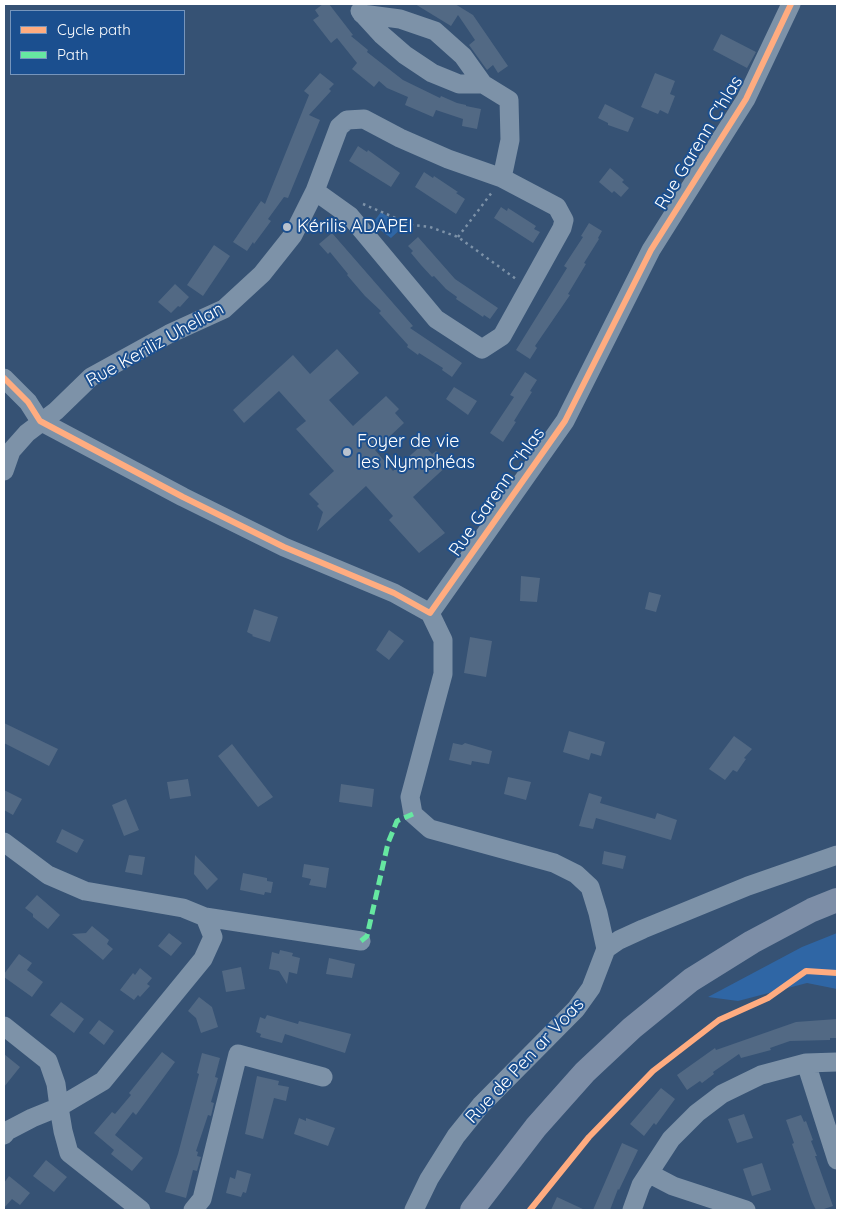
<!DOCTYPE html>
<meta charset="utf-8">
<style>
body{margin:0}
#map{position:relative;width:841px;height:1214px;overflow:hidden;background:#365274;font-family:Quicksand,sans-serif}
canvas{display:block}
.frame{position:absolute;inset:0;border:5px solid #fff;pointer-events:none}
.legend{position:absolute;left:10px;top:10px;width:175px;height:65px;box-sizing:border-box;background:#1b4f8f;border:1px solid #7695bc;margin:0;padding:6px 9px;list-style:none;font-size:15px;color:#fff}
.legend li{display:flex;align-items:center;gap:10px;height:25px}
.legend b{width:25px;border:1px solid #7695bc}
</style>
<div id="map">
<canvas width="841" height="1214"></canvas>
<div class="frame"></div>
<ul class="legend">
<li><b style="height:6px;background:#ffac80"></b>Cycle path</li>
<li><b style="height:6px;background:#66e7a1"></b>Path</li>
</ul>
</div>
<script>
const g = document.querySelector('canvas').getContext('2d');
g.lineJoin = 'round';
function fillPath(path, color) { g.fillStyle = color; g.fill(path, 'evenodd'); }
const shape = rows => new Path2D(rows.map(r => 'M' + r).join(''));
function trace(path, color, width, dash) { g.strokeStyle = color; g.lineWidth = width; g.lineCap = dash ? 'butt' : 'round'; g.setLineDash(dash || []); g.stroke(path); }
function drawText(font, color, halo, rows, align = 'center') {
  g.font = font + ' Quicksand,sans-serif'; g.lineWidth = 4; g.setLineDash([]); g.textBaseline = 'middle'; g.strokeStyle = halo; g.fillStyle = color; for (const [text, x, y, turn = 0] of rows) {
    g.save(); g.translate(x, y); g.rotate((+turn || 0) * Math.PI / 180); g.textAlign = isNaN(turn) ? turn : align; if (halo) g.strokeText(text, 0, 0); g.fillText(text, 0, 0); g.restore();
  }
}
const green = shape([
 [381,212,403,227,391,238,372,224],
 [837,933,837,989,807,983,738,1001,708,997,802,947]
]);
const building = shape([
 [323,4,329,4,353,35,351,36,368,50,367,52,403,80,440,98,441,96,457,103,466,105,466,106,481,109,477,129,462,126,463,119,436,110,433,117,405,105,408,97,387,88,379,81,374,87,352,69,357,63,337,38,331,43,313,20,319,16,315,10],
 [415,4,455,4,473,15,508,66,498,73,493,65,487,70,469,45,475,40,458,15,451,26],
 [721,34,756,52,747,68,713,50],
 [320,73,334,84,329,89,331,91,309,115,320,120,302,164,288,198,284,197,268,219,271,221,254,244,253,242,247,251,233,242,261,201,265,204,309,95,304,91],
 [655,73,675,81,670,94,675,96,668,114,660,110,658,114,641,107],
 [605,104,634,118,628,132,608,125,608,123,598,118],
 [358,146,367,152,368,150,400,173,391,187,349,161],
 [610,168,624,180,622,182,629,188,621,197,614,191,612,193,599,182],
 [424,172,433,178,434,176,458,192,456,193,465,199,456,214,415,187],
 [501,207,507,211,508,208,536,226,534,229,540,232,533,243,494,218],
 [589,223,602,231,598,238,599,239,584,263,586,264,568,294,570,295,535,346,537,348,530,359,516,350,567,268,564,266,583,237,581,236],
 [332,233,413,326,410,328,462,363,452,377,442,370,443,368,419,353,418,355,407,347,408,345,379,313,381,311,365,296,347,275,348,274,330,252,328,254,319,244],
 [418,237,455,279,498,308,490,319,484,315,483,317,456,299,457,297,446,289,434,276,432,277,421,265,411,253,413,251,408,246],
 [214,245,230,256,203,296,187,285],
 [175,284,189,297,180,307,178,306,171,313,158,302],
 [337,349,359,373,329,400,353,426,386,396,399,409,395,413,404,423,375,450,393,471,423,444,432,454,436,451,449,464,413,497,445,533,419,553,389,520,393,516,366,486,317,531,323,512,317,506,319,504,309,494,334,471,296,429,306,421,279,391,244,423,233,410,293,355,310,374],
 [525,372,537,380,530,391,532,392,514,421,516,422,503,442,490,433,514,397,510,395],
 [454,387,477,401,468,415,446,399],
 [521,576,540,578,537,602,520,601],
 [649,592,661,595,656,612,645,609],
 [254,609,278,617,270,642,252,636,253,635,247,632],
 [389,630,404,641,389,660,376,650],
 [470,637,492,641,486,677,464,673],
 [4,723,58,749,49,766,4,743],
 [569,731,605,742,601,756,591,753,589,760,563,752],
 [734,736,752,749,744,758,746,759,737,772,733,770,725,780,709,769],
 [453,743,462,745,465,743,492,751,489,764,472,761,471,765,449,760],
 [232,744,273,797,258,807,218,756],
 [508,777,531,782,526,800,504,794],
 [188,779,191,796,170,799,167,782],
 [341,784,374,789,372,807,339,802],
 [4,790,22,799,13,815,4,810],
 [589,793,602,797,600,803,655,819,657,813,677,820,671,840,596,818,593,829,579,826],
 [126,799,139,830,124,836,112,805],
 [62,829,84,840,77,853,56,842],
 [604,851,626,856,623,869,602,864],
 [129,855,145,857,142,875,125,872],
 [195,855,218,879,207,890,194,874],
 [304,864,329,868,326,888,309,885,311,879,302,877],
 [243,873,267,878,267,881,273,882,271,893,265,892,264,895,240,890],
 [37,895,60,915,48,929,33,917,33,914,25,908],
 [92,926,109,940,107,944,113,949,103,960,72,934,86,933],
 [169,933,182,943,171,956,158,946],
 [280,950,293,953,292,956,300,958,297,974,289,972,287,984,279,971,269,969,272,952,279,954],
 [19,954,32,963,27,970,43,982,32,997,4,977,4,974],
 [329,958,355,964,352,978,326,974],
 [241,967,245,989,226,992,222,971],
 [140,968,152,978,147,984,150,986,140,997,138,995,134,1000,120,990,133,973,135,975],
 [199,997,212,1007,218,1027,201,1033,196,1018,188,1011],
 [61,1002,84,1019,74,1033,50,1015],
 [267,1015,298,1024,299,1021,351,1034,345,1053,285,1034,282,1043,260,1037,261,1034,256,1032,260,1017,265,1019],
 [837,1019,837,1038,830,1038,830,1040,790,1041,770,1048,771,1050,741,1058,739,1054,713,1072,714,1074,702,1083,700,1081,687,1090,677,1075,715,1048,716,1050,796,1022],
 [99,1020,114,1031,104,1045,89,1033],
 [162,1052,175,1062,136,1115,133,1112,115,1135,143,1158,132,1171,111,1154,114,1150,94,1133,112,1112,115,1114,131,1095,129,1093],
 [202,1053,220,1058,215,1077,218,1078,211,1102,214,1103,211,1116,208,1115,196,1151,198,1152,197,1156,201,1157,197,1171,193,1170,186,1198,165,1192,178,1154,199,1074,197,1073],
 [4,1054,20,1067,4,1087],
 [257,1076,279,1081,278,1085,289,1087,286,1101,274,1098,263,1139,245,1134],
 [661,1088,675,1099,656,1125,654,1123,644,1136,630,1124],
 [744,1114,753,1138,737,1143,728,1119],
 [801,1115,804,1122,806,1121,813,1140,811,1141,817,1156,815,1156,833,1206,821,1210,816,1210,812,1202,792,1144,794,1143,786,1120],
 [299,1118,306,1121,306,1118,335,1128,328,1146,294,1134],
 [622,1143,638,1150,619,1190,618,1189,610,1210,593,1210],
 [46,1160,67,1177,54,1192,33,1176],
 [762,1163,771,1190,752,1196,743,1169],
 [237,1170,251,1174,246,1193,243,1192,241,1197,226,1193,230,1177,235,1179],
 [9,1176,30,1193,20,1205,12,1199,4,1208,4,1183],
 [557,1197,585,1210,551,1210]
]);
const path = shape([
 [363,204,412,225,430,227,458,237,516,279],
 [458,237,493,191]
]);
const minor = shape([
 [360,11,382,35,405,55,432,73,459,84,483,84],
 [315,191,350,216,436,319,482,349,502,336,562,228,564,220,557,207,502,178],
 [4,378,28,402,40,421,183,497,284,547,394,593,430,613,565,421,651,250,746,99,791,4],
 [4,471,11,451,27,433,56,411,91,377,169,334,224,309,262,274,293,235,315,191,339,127,347,120,364,119,400,138,448,159,502,178,510,140,509,100,483,84,463,56,435,31,400,19,362,14],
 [4,842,48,875,85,891,183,908,205,917,213,937,203,959,103,1081,59,1107,63,1131,69,1153,141,1210],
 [205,917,361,941],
 [606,949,619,940,643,929,748,886,837,855],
 [4,1026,48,1061,56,1084,59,1107,32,1118,7,1131,4,1135],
 [806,1063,837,1160],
 [650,1174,673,1186,746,1210],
 [193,1210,202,1199,238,1054,323,1077],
 [414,1210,429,1179,456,1136,481,1105,576,1009,591,988,606,949,598,913,590,887,576,874,554,863,430,829,413,814,410,797,443,674,443,640,430,613],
 [632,1210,641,1185,671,1139,697,1113,722,1094,761,1075,806,1063,837,1062]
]);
const major = shape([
 [472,1210,536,1127,585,1072,632,1028,691,980,752,942,812,910,837,900]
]);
const quiet = shape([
 [361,941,367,936,388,843,397,821,413,814]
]);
const cycleway = shape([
 [4,378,28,402,40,421,183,497,284,547,394,593,430,613,565,421,651,250,746,99,791,4],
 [530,1210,589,1137,653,1071,719,1020,768,998,806,971,837,973]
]);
const markers = [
 [287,227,5,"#b9c2ce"],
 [347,452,5,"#b9c2ce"]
];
const streetNames = [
 ["Rue Garenn C'hlas",699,143,-59],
 ["Rue Keriliz Uhellan",155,345,-29],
 ["Rue Garenn C'hlas",497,492,-55],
 ["Rue de Pen ar Voas",525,1061,-47]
];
const poiNames = [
 ["Kérilis ADAPEI",297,227],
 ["Foyer de vie",357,442],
 ["les Nymphéas",357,463]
];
fillPath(green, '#2f66a5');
fillPath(building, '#526984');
trace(path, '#7d92a8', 2.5, [2.5, 4]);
trace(minor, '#7d92a8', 19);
trace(major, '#7d8ea7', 24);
trace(quiet, '#66e7a1', 5, [10, 5]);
trace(cycleway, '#ffac80', 6);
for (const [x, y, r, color] of markers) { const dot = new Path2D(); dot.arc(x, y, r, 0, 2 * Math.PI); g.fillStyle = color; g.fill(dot); trace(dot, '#1b4f8f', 2); }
drawText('18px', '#fff', '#1b4f8f', streetNames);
drawText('18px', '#fff', '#1b4f8f', poiNames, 'left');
</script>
